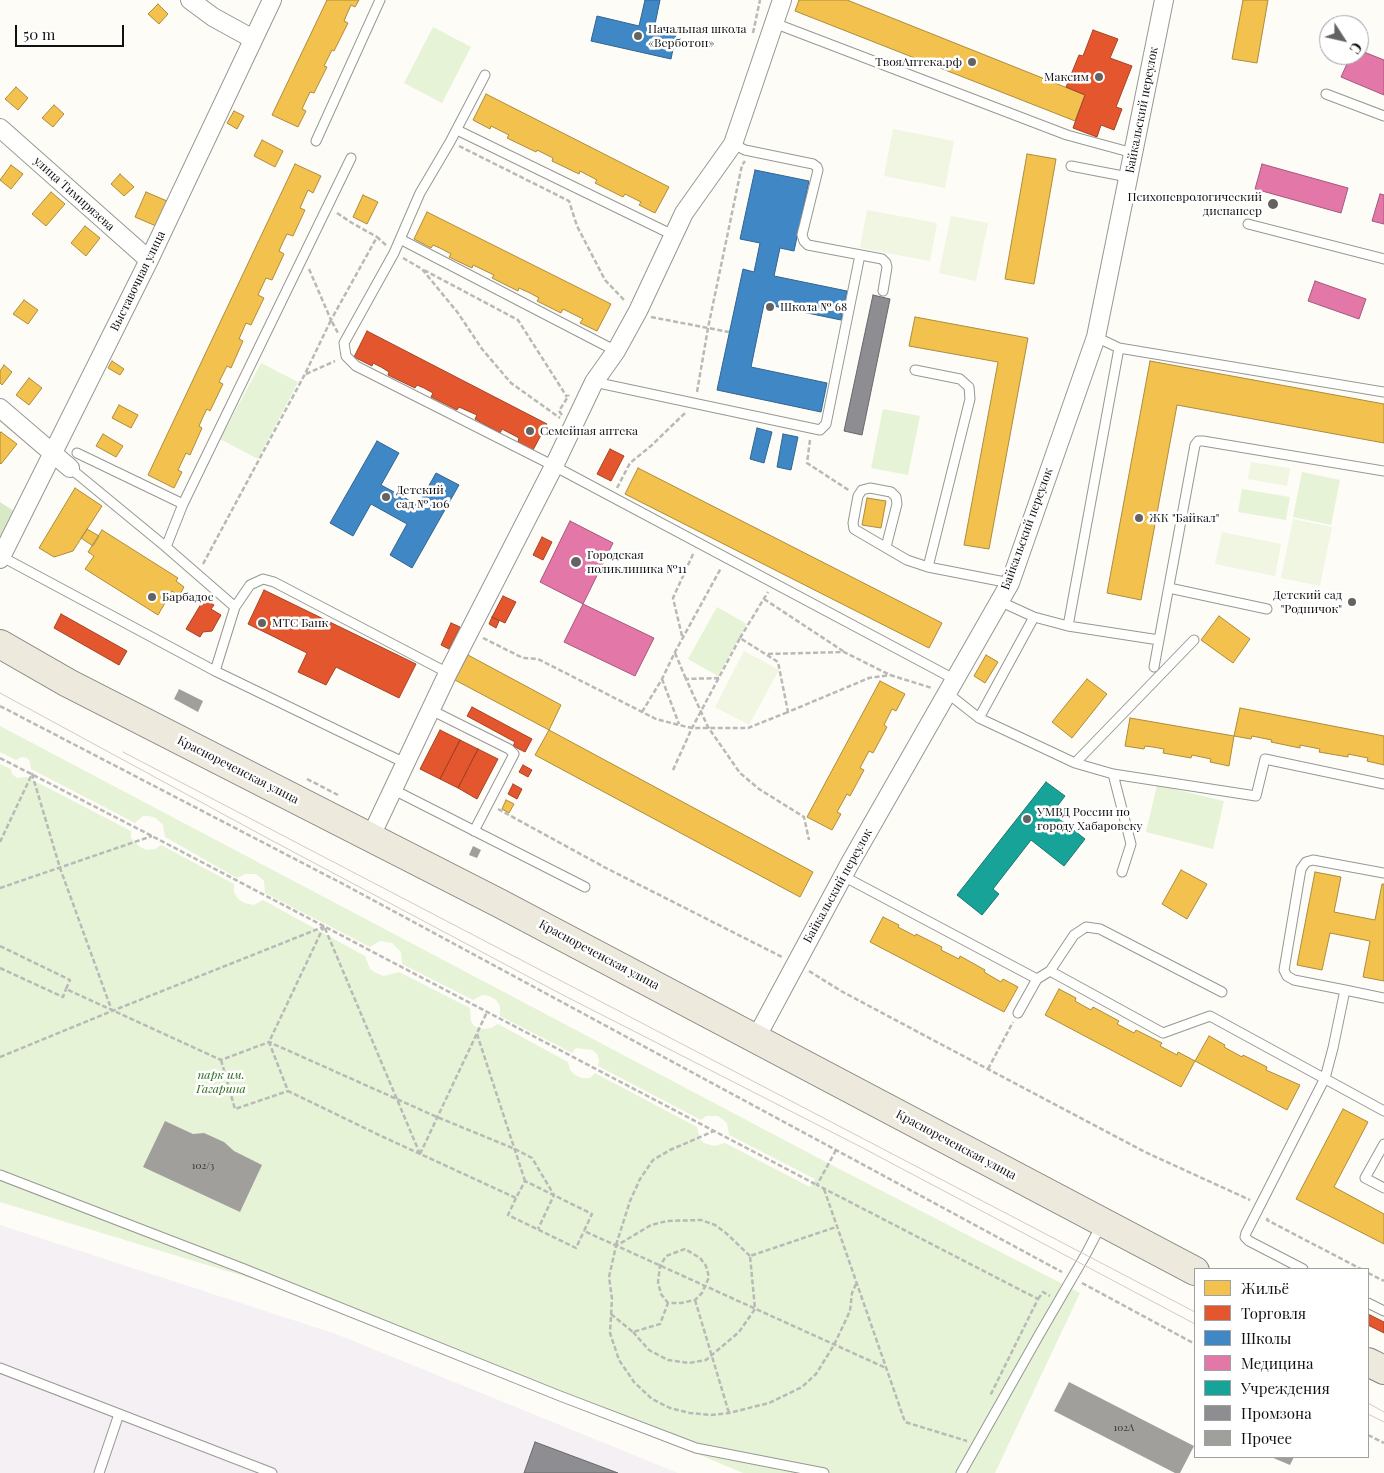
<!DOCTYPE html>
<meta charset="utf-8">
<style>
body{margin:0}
#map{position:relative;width:1384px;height:1473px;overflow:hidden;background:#fdfcf7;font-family:"Playfair Display",serif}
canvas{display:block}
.legend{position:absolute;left:1194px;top:1268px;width:175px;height:190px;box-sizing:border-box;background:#fff;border:1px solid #a0a0a0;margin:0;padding:6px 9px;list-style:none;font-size:15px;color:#111}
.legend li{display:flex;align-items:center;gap:10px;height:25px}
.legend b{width:25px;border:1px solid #a0a0a0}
.north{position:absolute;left:1319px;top:15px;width:50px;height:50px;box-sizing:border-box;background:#fff;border:1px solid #a0a0a0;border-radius:50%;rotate:125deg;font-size:14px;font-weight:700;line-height:20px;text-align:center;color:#111}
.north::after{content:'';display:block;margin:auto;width:18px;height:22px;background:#646362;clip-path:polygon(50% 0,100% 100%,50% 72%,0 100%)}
.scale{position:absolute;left:15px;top:25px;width:109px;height:22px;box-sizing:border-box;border:2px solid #111;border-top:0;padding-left:6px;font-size:15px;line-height:18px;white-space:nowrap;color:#111;-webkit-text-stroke:4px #fff;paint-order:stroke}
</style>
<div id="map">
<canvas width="1384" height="1473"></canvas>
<ul class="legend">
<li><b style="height:14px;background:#f2c14e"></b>Жильё</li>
<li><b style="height:14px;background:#e4572e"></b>Торговля</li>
<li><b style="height:14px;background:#3f88c5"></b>Школы</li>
<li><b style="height:14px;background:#e377a8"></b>Медицина</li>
<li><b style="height:14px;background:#17a398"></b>Учреждения</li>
<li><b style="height:14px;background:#8d8d92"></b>Промзона</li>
<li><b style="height:14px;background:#a19f9c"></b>Прочее</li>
</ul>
<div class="north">С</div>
<div class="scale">50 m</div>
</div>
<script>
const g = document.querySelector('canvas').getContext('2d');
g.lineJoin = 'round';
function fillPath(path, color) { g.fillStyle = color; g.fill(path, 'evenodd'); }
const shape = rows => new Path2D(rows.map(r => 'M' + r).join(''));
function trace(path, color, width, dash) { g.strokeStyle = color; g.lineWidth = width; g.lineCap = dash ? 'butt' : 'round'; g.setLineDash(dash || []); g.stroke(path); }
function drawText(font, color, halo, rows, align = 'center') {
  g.font = font + ' "Playfair Display",serif'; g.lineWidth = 5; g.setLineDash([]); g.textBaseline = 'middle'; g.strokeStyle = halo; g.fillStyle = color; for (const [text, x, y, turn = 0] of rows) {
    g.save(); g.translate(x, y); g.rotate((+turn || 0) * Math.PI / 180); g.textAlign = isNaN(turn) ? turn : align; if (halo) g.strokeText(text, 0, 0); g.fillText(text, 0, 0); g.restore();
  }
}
const industrial = shape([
 [0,1225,336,1334,678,1473,0,1473]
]);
const green = shape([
 [433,27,471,47,442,103,404,83],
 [261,363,298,382,258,459,220,439],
 [883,409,920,416,908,475,871,468],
 [1302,472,1340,480,1331,525,1293,517],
 [1242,489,1290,497,1286,520,1238,512],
 [717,607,747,624,718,676,688,659],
 [0,726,824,1161,1080,1293,995,1473,743,1473,345,1307,0,1202,0,764,11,769,12,774,17,778,27,777,131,831,131,838,140,847,147,850,155,849,161,845,234,884,234,892,238,899,244,903,254,905,263,900,365,956,370,969,376,973,384,976,399,972,470,1008,471,1021,474,1026,483,1029,491,1028,498,1024,568,1062,570,1070,575,1075,582,1078,590,1078,595,1073,697,1127,700,1139,704,1143,714,1146,725,1143,810,1187,815,1179,729,1135,727,1123,718,1116,706,1116,701,1120,598,1066,599,1060,597,1054,592,1050,576,1048,572,1053,500,1016,500,1006,496,1000,489,996,482,995,473,1000,402,964,401,952,392,943,380,941,370,947,265,893,264,881,256,874,245,874,237,878,165,837,163,825,156,818,149,816,143,816,135,823,31,769,30,762,27,758,22,757,16,760,0,752],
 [1157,785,1224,801,1213,849,1146,832]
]);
const forest = shape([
 [0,502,14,511,0,538]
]);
const pitch = shape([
 [893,129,954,141,945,188,884,176],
 [867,210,937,223,930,261,860,248],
 [951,216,988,223,976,281,939,273],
 [1251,462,1290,468,1287,486,1248,479],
 [1293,519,1332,527,1320,586,1281,578],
 [1222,532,1281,544,1275,576,1215,564],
 [744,651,779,670,749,725,715,707]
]);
const homes = shape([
 [327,0,359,0,355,7,351,5,347,14,344,21,348,23,334,51,332,50,324,66,327,67,314,93,310,92,302,109,306,111,298,127,272,115,327,0],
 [799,0,847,0,1085,95,1075,121,795,11,799,0],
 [1243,0,1268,0,1257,63,1232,59,1243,0],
 [158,4,168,14,159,24,148,14,158,4],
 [16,87,28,98,18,110,5,99,16,87],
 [486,94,669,187,655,213,639,205,641,202,625,194,623,197,595,183,597,180,580,171,579,174,552,161,553,158,537,150,536,152,507,138,509,135,491,126,490,129,473,120,486,94],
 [54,105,64,114,53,127,42,118,54,105],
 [234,111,244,116,237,129,227,123,234,111],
 [262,140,283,151,275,167,254,156,262,140],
 [1027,154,1056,159,1034,284,1005,279,1027,154],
 [295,164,321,176,313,193,308,190,300,208,305,210,293,236,287,234,283,242,279,251,284,254,272,280,266,278,258,295,264,298,251,325,246,323,239,339,243,341,231,368,227,366,219,382,223,384,210,411,207,409,203,417,199,426,202,428,190,455,186,453,178,470,182,472,174,488,148,475,295,164],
 [11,165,23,174,11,189,0,180,11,165],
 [120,174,134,187,124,196,111,184,120,174],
 [51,192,65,204,46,226,32,214,51,192],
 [146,192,167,201,156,226,135,217,146,192],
 [363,195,378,202,367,224,353,217,363,195],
 [427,212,611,304,597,331,580,323,583,319,563,309,561,313,537,301,539,298,530,293,519,288,518,291,492,278,494,275,473,265,472,268,449,257,451,254,442,249,433,245,431,248,414,239,427,212],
 [85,226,100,238,86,256,71,243,85,226],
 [24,300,38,310,28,324,13,314,24,300],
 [915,317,1028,338,989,549,964,545,998,362,909,346,915,317],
 [112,361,124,369,120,375,108,368,112,361],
 [1150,361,1384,404,1384,443,1177,405,1141,600,1107,593,1150,361],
 [4,365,12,372,2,385,0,383,0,371,4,365],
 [29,378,42,388,29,405,16,395,29,378],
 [119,405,138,415,131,428,112,418,119,405],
 [1,432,17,444,1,464,0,463,0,433,1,432],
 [103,434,123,446,116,457,96,446,103,434],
 [638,468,942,623,929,648,625,494,638,468],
 [75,488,102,506,73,551,54,557,39,548,75,488],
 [867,498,886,501,881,528,862,525,867,498],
 [87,529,99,536,93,546,81,538,87,529],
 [102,530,178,578,176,581,184,587,179,596,172,591,158,615,85,569,94,556,88,552,102,530],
 [1219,616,1250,639,1233,663,1201,640,1219,616],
 [468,655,561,705,549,730,455,680,468,655],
 [986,655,998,662,985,683,974,676,986,655],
 [1087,679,1107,694,1072,738,1052,722,1087,679],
 [880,681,905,694,896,711,892,709,884,725,887,727,873,753,869,751,860,768,864,770,850,796,847,794,837,812,841,814,832,830,807,817,880,681],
 [1240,708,1384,736,1384,765,1367,761,1368,758,1348,754,1348,757,1319,752,1320,749,1300,745,1300,748,1271,742,1272,740,1252,736,1251,739,1234,736,1240,708],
 [1130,718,1234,736,1229,766,1210,762,1211,759,1192,755,1191,758,1163,753,1164,749,1153,747,1145,746,1144,749,1125,746,1130,718],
 [549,730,813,872,800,897,535,755,549,730],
 [506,800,514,804,509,813,502,809,506,800],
 [1181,870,1207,884,1187,919,1162,904,1181,870],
 [1315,872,1341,877,1334,912,1375,920,1382,884,1384,884,1384,981,1363,977,1370,941,1330,933,1322,970,1297,965,1315,872],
 [883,917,899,925,898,927,915,936,916,934,942,947,941,950,959,959,960,956,985,970,984,972,1001,982,1003,979,1018,987,1004,1012,870,942,883,917],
 [1059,989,1076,998,1075,1001,1082,1005,1091,1010,1093,1007,1119,1021,1117,1024,1134,1033,1136,1030,1162,1043,1160,1046,1177,1055,1178,1052,1195,1061,1181,1087,1045,1015,1059,989],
 [1209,1036,1225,1045,1224,1047,1242,1057,1243,1055,1267,1067,1266,1070,1300,1085,1287,1110,1195,1061,1209,1036],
 [1343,1109,1368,1122,1334,1187,1384,1214,1384,1244,1296,1199,1343,1109]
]);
const shops = shape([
 [1093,30,1118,39,1110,58,1132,66,1116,107,1122,109,1114,130,1101,125,1097,137,1073,128,1085,95,1066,87,1079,55,1083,56,1093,30],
 [367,331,547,424,533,450,518,442,519,438,502,429,500,433,475,419,477,415,459,407,457,410,431,397,433,393,424,388,417,385,415,388,388,375,389,372,381,367,373,363,372,366,354,357,367,331],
 [610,449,624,456,611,481,597,474,610,449],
 [542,537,552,542,543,560,533,555,542,537],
 [264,590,416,664,399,698,336,667,326,685,298,672,307,653,248,624,264,590],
 [503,596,516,602,505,623,492,617,503,596],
 [204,599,214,605,211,609,221,615,212,631,203,632,200,637,186,629,204,599],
 [61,614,127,651,119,665,54,628,61,614],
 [492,617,499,621,496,628,489,624,492,617],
 [451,623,460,627,449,649,441,645,451,623],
 [472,707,532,739,525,752,513,746,515,742,467,716,472,707],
 [440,730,460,740,440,779,420,769,440,730],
 [460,740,478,749,458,788,440,779,460,740],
 [478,749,498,759,477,799,458,788,478,749],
 [523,765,532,770,528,777,519,772,523,765],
 [513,784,522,789,517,799,508,794,513,784],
 [1368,1314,1384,1322,1384,1333,1368,1325,1368,1314]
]);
const schools = shape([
 [645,0,660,0,654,29,676,34,671,59,591,41,597,16,639,26,645,0],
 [755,170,809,181,794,251,780,248,774,276,847,291,841,320,764,304,751,367,827,383,821,412,717,390,743,269,754,272,760,243,740,239,755,170],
 [757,428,772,432,764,463,750,459,757,428],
 [783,434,798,437,791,470,777,467,783,434],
 [377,441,399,453,381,485,418,505,436,473,459,485,412,568,390,555,407,524,371,504,353,536,330,523,377,441]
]);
const health = shape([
 [1359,50,1384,60,1384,95,1341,77,1351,55,1359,55,1359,50],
 [1262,164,1348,188,1341,213,1255,189,1262,164],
 [1380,194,1384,195,1384,224,1372,221,1380,194],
 [1315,281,1366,299,1359,319,1308,301,1315,281],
 [570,521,613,543,583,604,540,582,570,521],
 [583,604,654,638,635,676,564,642,583,604]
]);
const public = shape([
 [1046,782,1065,796,1052,813,1085,839,1064,866,1031,840,993,889,999,894,982,915,957,895,1046,782]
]);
const industry = shape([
 [873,295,890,299,862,435,844,431,873,295],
 [535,1442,618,1473,524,1473,535,1442]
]);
const building = shape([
 [179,689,203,701,198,712,174,699],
 [473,846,481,850,477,858,469,855],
 [165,1121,193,1134,204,1133,224,1142,234,1151,262,1165,240,1212,143,1167],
 [1069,1382,1194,1446,1180,1473,1175,1473,1054,1411],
 [1271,1457,1294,1457,1290,1465]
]);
const path = shape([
 [753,33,760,0],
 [459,146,569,201,577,226,605,280,625,301],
 [337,213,352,223,377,237],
 [403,258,422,269,458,313,482,349,511,383,560,418],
 [309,269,331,320,377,237,387,246],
 [424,270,518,320,567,397],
 [651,317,729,332],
 [306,374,335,361],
 [697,392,708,328,742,165,745,161],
 [562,415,559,411,569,395],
 [810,440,807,463,850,491],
 [617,488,630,463,652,445,685,413],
 [203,564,305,374,331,320,338,333],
 [764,599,843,651],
 [682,636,673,598,694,552],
 [483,638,523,658,538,659,656,719,679,725,692,728,748,728,788,712],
 [740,638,768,592],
 [675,653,686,679],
 [768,654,844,652,890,675,932,688],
 [719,678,686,679,708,727,740,773,759,789,804,817,809,840],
 [662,679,679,724],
 [0,706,345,885,1062,1272],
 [642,712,662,679,675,652,721,568],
 [0,758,152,836,817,1185],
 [673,770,692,728,740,638,778,662,788,712,869,678,890,675],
 [307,779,338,795],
 [498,809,606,868,782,957],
 [0,842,32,774,60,868,112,1011],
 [0,888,152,836],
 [0,946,70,980,66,989,221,1060,269,1042,437,1117,515,1149,532,1158,554,1195,538,1229],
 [0,968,63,997,66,989],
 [809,971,841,991,933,1040,1145,1152,1250,1200],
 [477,1034,525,1181],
 [0,1057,112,1011,323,927],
 [221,1060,235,1109,288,1091],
 [988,1069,1013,1022],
 [836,1150,817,1185,1038,1299,990,1396],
 [420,1154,324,926,269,1042,288,1091,379,1135,516,1198,525,1181,592,1214,584,1231,886,1368],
 [420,1154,487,1012],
 [824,1189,905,1422,967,1441],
 [516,1198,508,1215,576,1248,584,1231],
 [1268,1218,1267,1220,1361,1269],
 [616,1245,630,1201,640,1179,653,1160,670,1150,714,1131],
 [750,1256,727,1234,715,1225,701,1220,667,1221,651,1225,616,1246,609,1277,612,1299,610,1333,619,1360,634,1382,652,1399,670,1408,690,1413,711,1415,729,1413,769,1403,802,1387,816,1374,834,1345,850,1311,852,1293,856,1284],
 [1368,1273,1384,1281],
 [1082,1283,1195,1344],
 [1038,1299,1043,1292,1050,1296],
 [695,1300,729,1413],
 [611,1314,633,1332,660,1324,668,1303,681,1303,695,1300,702,1293,709,1277,706,1266,700,1258,685,1249,666,1256,660,1266,658,1282,661,1294,668,1303],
 [633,1332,649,1350,668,1360,689,1363,706,1360,739,1332,755,1309,750,1256,836,1227],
 [1368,1435,1384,1443]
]);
const lane = shape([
 [774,23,1067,135,1133,153],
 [485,75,450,142,420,193,394,253,344,343,346,356,356,366,554,466,954,679],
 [1326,94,1384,116],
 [457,130,673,235],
 [316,141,380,0],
 [733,144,745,150,813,164,817,167,818,170,802,235,804,241,808,245,882,259,886,263,887,267,883,291],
 [1071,166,1128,177],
 [1248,224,1384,259],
 [400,239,616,351],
 [1096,337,1119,348,1384,392],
 [915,370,960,379,969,387,970,399,928,567,1010,583],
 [594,382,820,430,826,424,860,255],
 [77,453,183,504,351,158],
 [70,468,166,547,235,607,215,671,405,763],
 [166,547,183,504],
 [886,547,897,504,896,497,891,492,870,488,862,490,858,496,853,523,854,529,907,560,928,567],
 [6,559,215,671],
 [1169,588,1267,609],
 [999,601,1034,617,1068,626,1159,640,1195,445,1198,441,1203,441,1384,471],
 [235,607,250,585,263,579,274,582,448,673],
 [1068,626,1119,348],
 [1154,667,1159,640],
 [946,692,979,718,1075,763,1113,774,1256,796,1265,759,1384,784],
 [431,710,509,749,514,754,474,831],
 [979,718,1034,617],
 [1075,763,1194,640],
 [1113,774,1131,844,1122,872],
 [392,789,585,887],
 [843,876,1037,979,1050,971,1163,1033,1210,1016,1384,1111],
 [1050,971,1074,935,1086,927,1100,929,1222,992],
 [1345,990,1294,980,1287,976,1284,970,1301,869,1306,862,1313,860,1384,873],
 [1018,1013,1037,979],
 [1384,1144,1365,1178,1384,1188],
 [0,1175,244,1269,560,1396,696,1448,824,1473],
 [1303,1269,1249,1241,1245,1237,1246,1233,1325,1078,1333,1048,1345,990,1384,998],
 [1368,1303,1384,1311],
 [0,1368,272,1473],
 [99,1473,119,1414],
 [961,1473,1039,1335,1086,1254,1101,1225]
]);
const street = shape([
 [190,0,213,17,253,39],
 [0,128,149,260],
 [0,408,70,468],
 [0,559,149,260,272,0],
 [370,838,448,673,554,466,594,382,616,351,638,311,684,213,733,144,782,0],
 [756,1038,850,863,1010,583,1096,337,1164,0]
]);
const primary = shape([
 [0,644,68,683,499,903,1195,1271],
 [1368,1362,1384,1370]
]);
const tram = shape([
 [0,693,269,839,561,994,861,1147,1195,1324],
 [123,752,1195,1312],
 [1368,1403,1384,1412],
 [1368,1414,1384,1422]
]);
const markers = [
 [638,36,5,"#646362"],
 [972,62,5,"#646362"],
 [1099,77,5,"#646362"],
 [1273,204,6,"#646362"],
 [770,307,5,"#646362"],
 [530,431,5,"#646362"],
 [386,497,5,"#646362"],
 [1139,518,5,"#646362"],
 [576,562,6,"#646362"],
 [152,597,5,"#646362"],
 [1352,602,5,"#646362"],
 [262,623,5,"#646362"],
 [1027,819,5,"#646362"]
];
const numberNames = [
 ["102/3",203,1166],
 ["102А",1124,1428]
];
const poiNames = [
 ["Начальная школа",648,29],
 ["«Верботон»",648,43],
 ["ТвояАптека.рф",962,62,"right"],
 ["Максим",1089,77,"right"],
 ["Психоневрологический",1262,197,"right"],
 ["диспансер",1262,211,"right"],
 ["Школа № 68",780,307],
 ["Семейная аптека",540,431],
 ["Детский",396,490],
 ["сад № 106",396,504],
 ["ЖК \"Байкал\"",1149,518],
 ["Городская",587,555],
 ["поликлиника №11",587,569],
 ["Детский сад",1342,595,"right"],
 ["\"Родничок\"",1342,609,"right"],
 ["Барбадос",162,597],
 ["МТС Банк",272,623],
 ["УМВД России по",1037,812],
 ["городу Хабаровску",1037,826]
];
const streetNames = [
 ["Байкальский переулок",1142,110,-79],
 ["улица Тимирязева",74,194,42],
 ["Выставочная улица",138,281,-64],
 ["Байкальский переулок",1027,529,-70],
 ["Краснореченская улица",238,770,27],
 ["Байкальский переулок",838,886,-61],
 ["Краснореченская улица",599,955,28],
 ["Краснореченская улица",956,1145,28]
];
const parkNames = [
 ["парк им.",221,1075],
 ["Гагарина",221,1089]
];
fillPath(industrial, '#f5f0f3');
fillPath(green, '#e7f3d7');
fillPath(forest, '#d8eac5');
fillPath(pitch, '#f0f6e1');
fillPath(homes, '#f2c14e');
trace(homes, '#ae8c3c', 1);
fillPath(shops, '#e4572e');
trace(shops, '#a54225', 1);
fillPath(schools, '#3f88c5');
trace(schools, '#31648f', 1);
fillPath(health, '#e377a8');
trace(health, '#a4587b', 1);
fillPath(public, '#17a398');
trace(public, '#157770', 1);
fillPath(industry, '#8d8d92');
trace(industry, '#68686b', 1);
fillPath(building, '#a19f9c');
trace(lane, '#979795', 11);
trace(street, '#979795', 20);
trace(primary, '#858482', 30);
trace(path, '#b9b9b8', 2.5, [5, 2.5]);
trace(lane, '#fffffe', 9);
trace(street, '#fffffe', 18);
trace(primary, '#ede9dc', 28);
trace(tram, '#d9c6c7', 1);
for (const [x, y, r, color] of markers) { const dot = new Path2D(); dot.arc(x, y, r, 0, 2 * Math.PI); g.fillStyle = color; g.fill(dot); trace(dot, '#fff', 2); }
drawText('10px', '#353434', null, numberNames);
drawText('12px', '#111', '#fff', poiNames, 'left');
drawText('12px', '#111', '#fff', streetNames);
drawText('italic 12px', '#2f6b1f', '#fff', parkNames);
</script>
